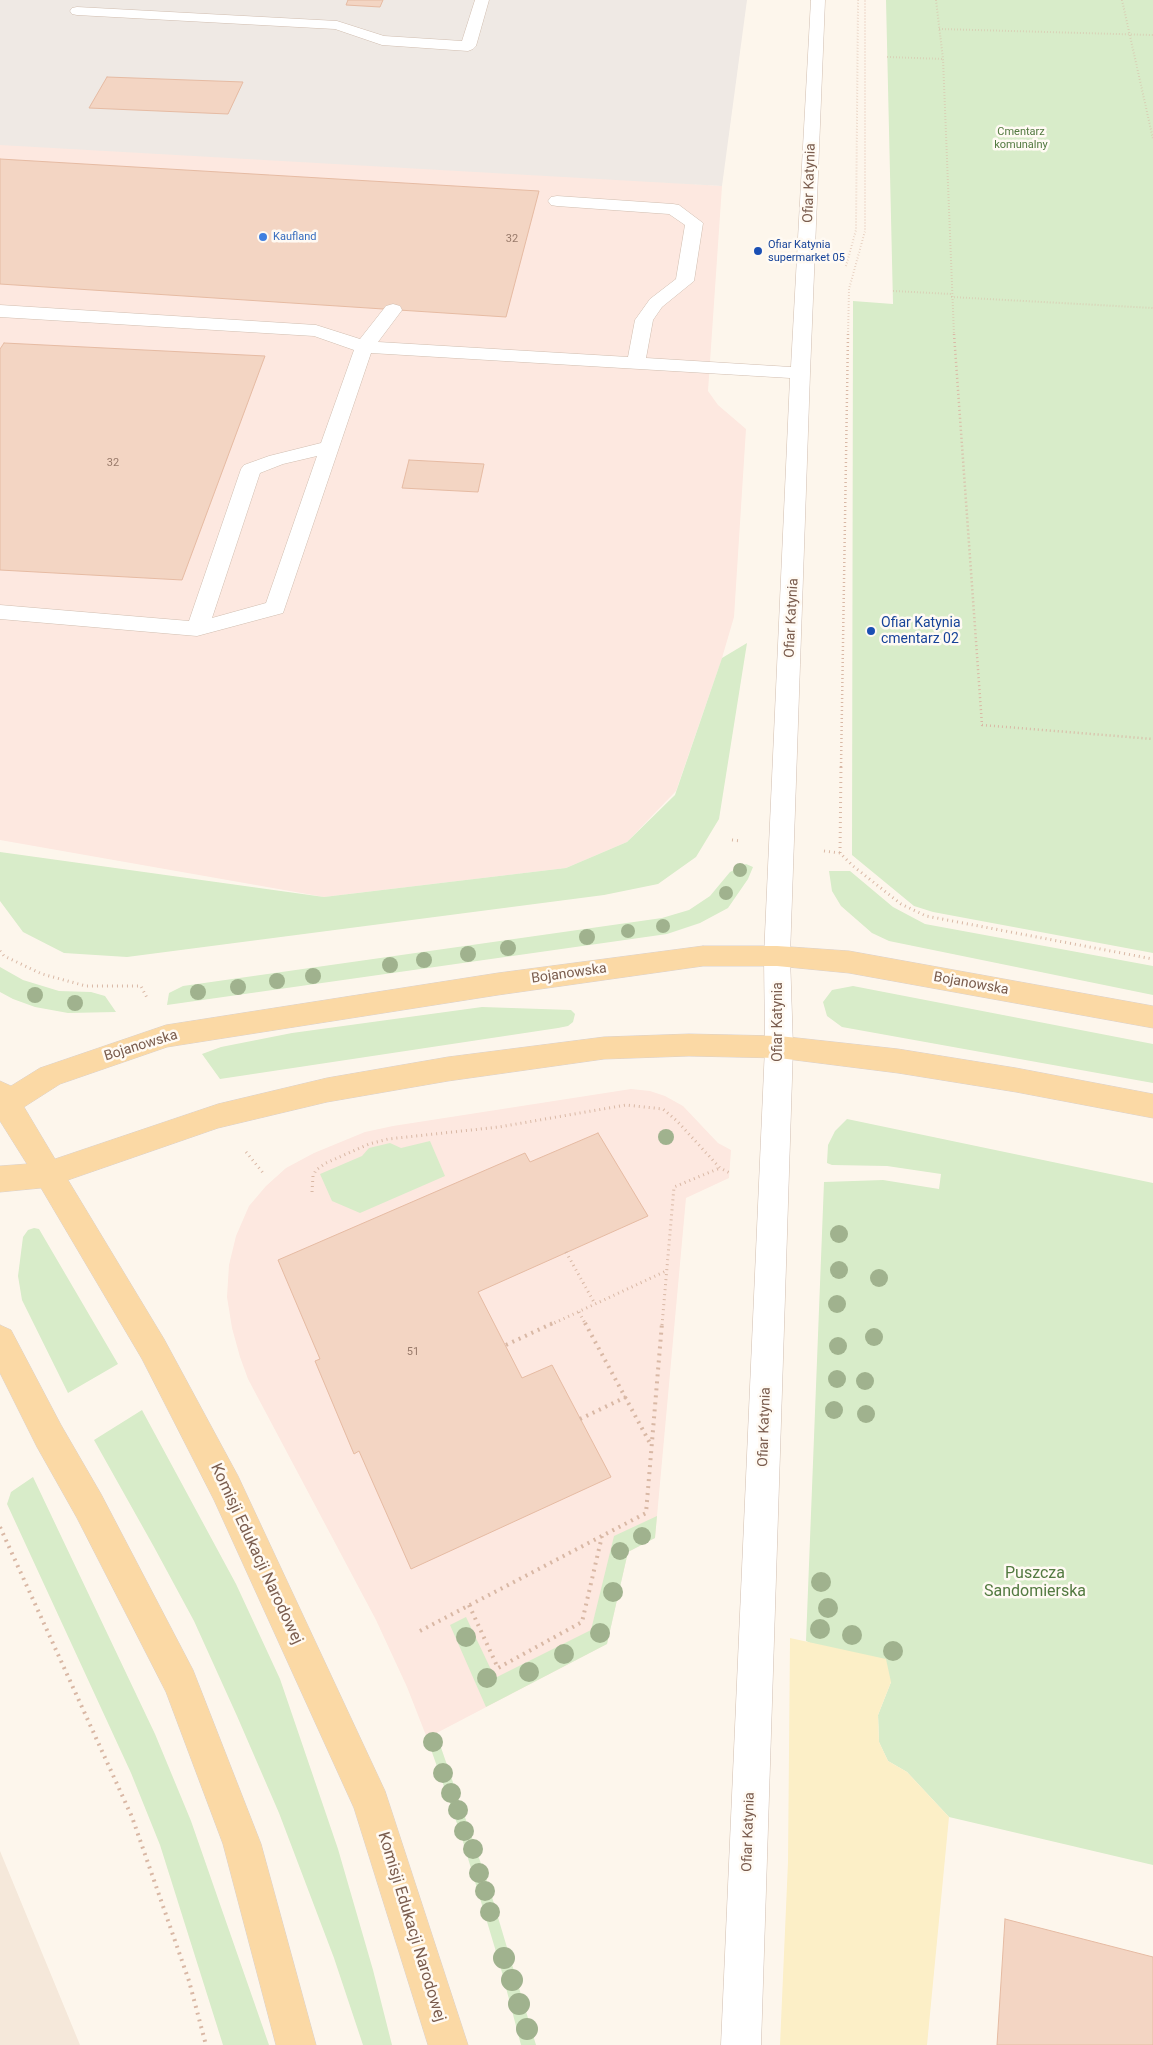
<!DOCTYPE html>
<style>
body{margin:0}
canvas{display:block;background:#fdf6ec}
</style>
<canvas width="1153" height="2045"></canvas>
<script>
const g = document.querySelector('canvas').getContext('2d');
g.lineJoin = 'round';
function fillPath(path, color) { g.fillStyle = color; g.fill(path, 'evenodd'); }
const shape = rows => new Path2D(rows.map(r => 'M' + r).join(''));
function trace(path, color, width, dash) { g.strokeStyle = color; g.lineWidth = width; g.lineCap = dash ? 'butt' : 'round'; g.setLineDash(dash || []); g.stroke(path); }
function drawText(font, color, halo, rows, align = 'center') {
  g.font = font + ' Roboto,sans-serif'; g.lineWidth = 5; g.setLineDash([]); g.textBaseline = 'middle'; g.strokeStyle = halo; g.fillStyle = color; for (const [text, x, y, turn = 0] of rows) {
    g.save(); g.translate(x, y); g.rotate((+turn || 0) * Math.PI / 180); g.textAlign = isNaN(turn) ? turn : align; if (halo) g.strokeText(text, 0, 0); g.fillText(text, 0, 0); g.restore();
  }
}
const residential = shape([
 [0,1851,80,2045,0,2045]
]);
const commercial = shape([
 [0,143,312,159,722,186,708,391,718,405,746,429,734,617,722,658,676,791,627,842,566,868,324,897,0,840],
 [631,1089,650,1091,665,1096,683,1106,718,1143,731,1150,729,1178,686,1198,655,1538,628,1552,607,1644,427,1738,407,1687,376,1620,248,1379,240,1357,232,1328,227,1297,229,1265,236,1236,249,1206,266,1186,286,1168,314,1153,365,1132,393,1126]
]);
const industrial = shape([
 [0,0,747,0,722,186,0,145]
]);
const green = shape([
 [886,0,1153,0,1153,953,933,912,914,906,852,855,853,301,893,304],
 [747,643,719,819,696,857,658,884,604,895,127,957,64,953,23,932,0,901,0,852,324,897,566,868,627,842,675,795,722,658],
 [746,864,753,867,748,879,728,908,700,923,667,934,167,1005,169,993,183,986,662,918,689,910,710,896,730,872],
 [829,871,850,871,893,907,925,924,1153,966,1153,995,889,941,872,933,841,906,832,891],
 [0,967,23,980,59,991,91,992,105,996,116,1012,68,1013,35,1007,13,999,0,992],
 [853,986,1153,1044,1153,1083,842,1027,827,1016,823,1002,832,990],
 [482,1007,571,1010,575,1014,573,1022,568,1026,558,1028,220,1079,202,1054,221,1047,292,1033],
 [847,1119,1153,1183,1153,1865,949,1817,907,1772,888,1761,879,1742,878,1715,891,1682,806,1641,824,1182,883,1180,939,1189,941,1174,887,1166,832,1165,827,1163,828,1145,835,1131],
 [430,1141,445,1176,360,1213,332,1201,320,1174,362,1156,369,1148,390,1143,401,1148],
 [34,1228,39,1229,118,1364,68,1393,22,1300,18,1276,23,1237,28,1230],
 [142,1410,236,1584,280,1679,338,1849,373,1970,392,2045,363,2045,334,1958,279,1813,237,1716,194,1621,154,1547,94,1440],
 [33,1477,155,1734,191,1821,269,2045,223,2045,160,1845,131,1773,7,1504,11,1492],
 [657,1516,655,1538,628,1552,607,1644,486,1707,450,1625,466,1617,495,1678,591,1630,614,1536],
 [436,1733,489,1887,536,2045,521,2045,500,1965,461,1835,427,1738]
]);
const sand = shape([
 [790,1638,886,1659,891,1682,878,1715,879,1742,888,1761,907,1772,949,1817,927,2045,780,2045,788,1862]
]);
const building = shape([
 [348,0,383,0,380,7,346,5,348,0],
 [107,77,243,82,228,114,89,108,107,77],
 [0,159,539,191,506,317,0,284,0,159],
 [4,343,265,356,182,580,0,570,0,349,4,343],
 [409,460,484,464,478,492,402,488,409,460],
 [598,1133,648,1216,478,1292,522,1378,552,1365,611,1477,411,1569,359,1451,354,1454,315,1361,320,1359,278,1260,525,1153,530,1162,598,1133],
 [1005,1919,1153,1957,1153,2045,997,2045,1005,1919]
]);
const pathFar3 = shape([
 [936,0,943,59,954,335],
 [1122,0,1153,139],
 [939,29,1153,35],
 [887,57,943,59],
 [846,266,856,230,858,0],
 [893,291,951,294],
 [951,297,1153,308],
 [848,335,849,289,865,231,865,0]
]);
const pathFar2 = shape([
 [954,334,982,725,1153,739],
 [841,767,848,334]
]);
const pathFar1 = shape([
 [732,840,741,841],
 [824,851,840,853,853,866,901,904,926,916,1153,959],
 [840,853,841,765],
 [0,951,4,956,42,974,86,986,141,986,148,1000],
 [246,1152,264,1174],
 [312,1192,313,1176,316,1170,326,1163,369,1144,388,1139,499,1127,626,1105,663,1109,677,1121,720,1168,730,1173],
 [566,1252,595,1304],
 [579,1312,586,1325],
 [550,1325,666,1271],
 [662,1325,674,1187,720,1168]
]);
const path = shape([
 [585,1323,651,1445],
 [506,1345,553,1323],
 [580,1419,626,1397],
 [0,1527,132,1817,189,1981,206,2045],
 [469,1605,498,1668,582,1622,602,1536],
 [420,1631,646,1513,662,1323]
]);
const minor = shape([
 [475,0,489,0,476,46,473,49,468,51,382,45,335,29,77,15,72,14,70,11,72,8,77,7,337,21,384,36,462,41,475,0],
 [811,0,825,0,810,373,790,956,793,1047,761,2045,721,2045,765,1047,764,956,790,378,371,353,283,613,197,636,0,619,0,605,189,621,241,469,244,465,269,456,321,443,354,350,314,336,0,317,0,305,316,325,360,339,386,306,393,304,400,306,402,310,378,342,628,357,635,320,650,299,676,279,685,225,669,214,557,206,551,205,548,201,551,197,557,196,673,204,679,205,703,223,694,281,662,307,653,320,646,358,791,367,811,0],
 [317,456,266,603,212,618,260,473,283,464,317,456]
]);
const major = shape([
 [703,946,777,946,849,951,1153,1006,1153,1028,849,973,777,966,703,966,498,995,167,1047,60,1084,24,1107,55,1159,218,1104,327,1078,448,1057,604,1037,689,1034,779,1036,898,1049,1016,1068,1153,1094,1153,1118,1016,1092,898,1073,779,1058,689,1056,604,1059,448,1081,327,1102,218,1128,68,1180,164,1339,238,1476,385,1791,468,2045,428,2045,354,1808,214,1500,142,1359,41,1188,0,1192,0,1166,27,1164,0,1121,0,1081,11,1086,40,1068,166,1025,498,973,703,946],
 [0,1325,11,1330,61,1425,101,1494,193,1670,261,1844,316,2045,276,2045,223,1844,166,1692,77,1518,37,1447,0,1373,0,1325]
]);
const trees = [
 [740,870,7],
 [726,893,7],
 [663,926,7],
 [628,931,7],
 [587,937,8],
 [508,948,8],
 [468,954,8],
 [424,960,8],
 [390,965,8],
 [313,976,8],
 [277,981,8],
 [238,987,8],
 [198,992,8],
 [35,995,8],
 [75,1003,8],
 [666,1137,8],
 [839,1234,9],
 [839,1270,9],
 [879,1278,9],
 [837,1304,9],
 [874,1337,9],
 [838,1346,9],
 [837,1379,9],
 [865,1381,9],
 [834,1410,9],
 [866,1414,9],
 [642,1536,9],
 [620,1551,9],
 [821,1582,10],
 [613,1592,10],
 [828,1608,10],
 [820,1629,10],
 [600,1633,10],
 [852,1635,10],
 [466,1637,10],
 [893,1651,10],
 [564,1654,10],
 [529,1672,10],
 [487,1678,10],
 [433,1742,10],
 [443,1773,10],
 [451,1793,10],
 [458,1810,10],
 [464,1831,10],
 [473,1849,10],
 [479,1873,10],
 [485,1891,10],
 [490,1912,10],
 [504,1958,11],
 [512,1980,11],
 [519,2004,11],
 [527,2029,11]
];
const markers = [
 [263,237,5,"#3f7fe0"],
 [758,251,5,"#1a4fb4"],
 [871,631,5,"#1a4fb4"]
];
const farParknames = [
 ["Cmentarz",1021,132],
 ["komunalny",1021,145]
];
const farShopnames = [
 ["Kaufland",273,237]
];
const numberNames = [
 ["32",512,239],
 ["32",113,463],
 ["51",413,1352]
];
const farTransitnames = [
 ["Ofiar Katynia",768,245],
 ["supermarket 05",768,258]
];
const streetNames = [
 ["Ofiar Katynia",810,183,-88],
 ["Ofiar Katynia",792,618,-87],
 ["Bojanowska",569,974,-8],
 ["Bojanowska",971,984,10],
 ["Ofiar Katynia",778,1022,-90],
 ["Bojanowska",141,1046,-17],
 ["Ofiar Katynia",765,1427,-88],
 ["Ofiar Katynia",749,1832,-88]
];
const transitNames = [
 ["Ofiar Katynia",881,623],
 ["cmentarz 02",881,639]
];
const nearStreetnames = [
 ["Komisji Edukacji Narodowej",256,1554,65],
 ["Komisji Edukacji Narodowej",411,1927,73]
];
const nearParknames = [
 ["Puszcza",1035,1574],
 ["Sandomierska",1035,1592]
];
fillPath(residential, '#f5e8da');
fillPath(commercial, '#fde8e0');
fillPath(industrial, '#efe9e4');
fillPath(green, '#d8ecc9');
fillPath(sand, '#fcefc7');
fillPath(building, '#f3d5c3');
trace(building, '#e6bba3', 1);
trace(minor, '#d1beb0', 1);
trace(major, '#dad1cd', 1);
trace(pathFar3, '#d9b8a5', 2, [0.5, 2.5]);
trace(pathFar2, '#d9b8a5', 2.5, [1, 3]);
trace(pathFar1, '#d9b8a5', 3, [1, 4]);
trace(path, '#d9b8a5', 4, [2, 5]);
fillPath(minor, '#fff');
fillPath(major, '#fbd9a5');
g.fillStyle = '#a0b28e';
for (const [x, y, r] of trees) { g.beginPath(); g.arc(x, y, r, 0, 2 * Math.PI); g.fill(); }
for (const [x, y, r, color] of markers) { const dot = new Path2D(); dot.arc(x, y, r, 0, 2 * Math.PI); g.fillStyle = color; g.fill(dot); trace(dot, '#fffaf3', 2); }
drawText('11px', '#537a41', '#fffaf3', farParknames);
drawText('11px', '#366cbe', '#fffaf3', farShopnames, 'left');
drawText('11px', '#987a6a', null, numberNames);
drawText('11px', '#164399', '#fffaf3', farTransitnames, 'left');
drawText('14px', '#7a5c4d', '#fffaf3', streetNames);
drawText('14px', '#164399', '#fffaf3', transitNames, 'left');
drawText('16px', '#7a5c4d', '#fffaf3', nearStreetnames);
drawText('16px', '#537a41', '#fffaf3', nearParknames);
</script>
